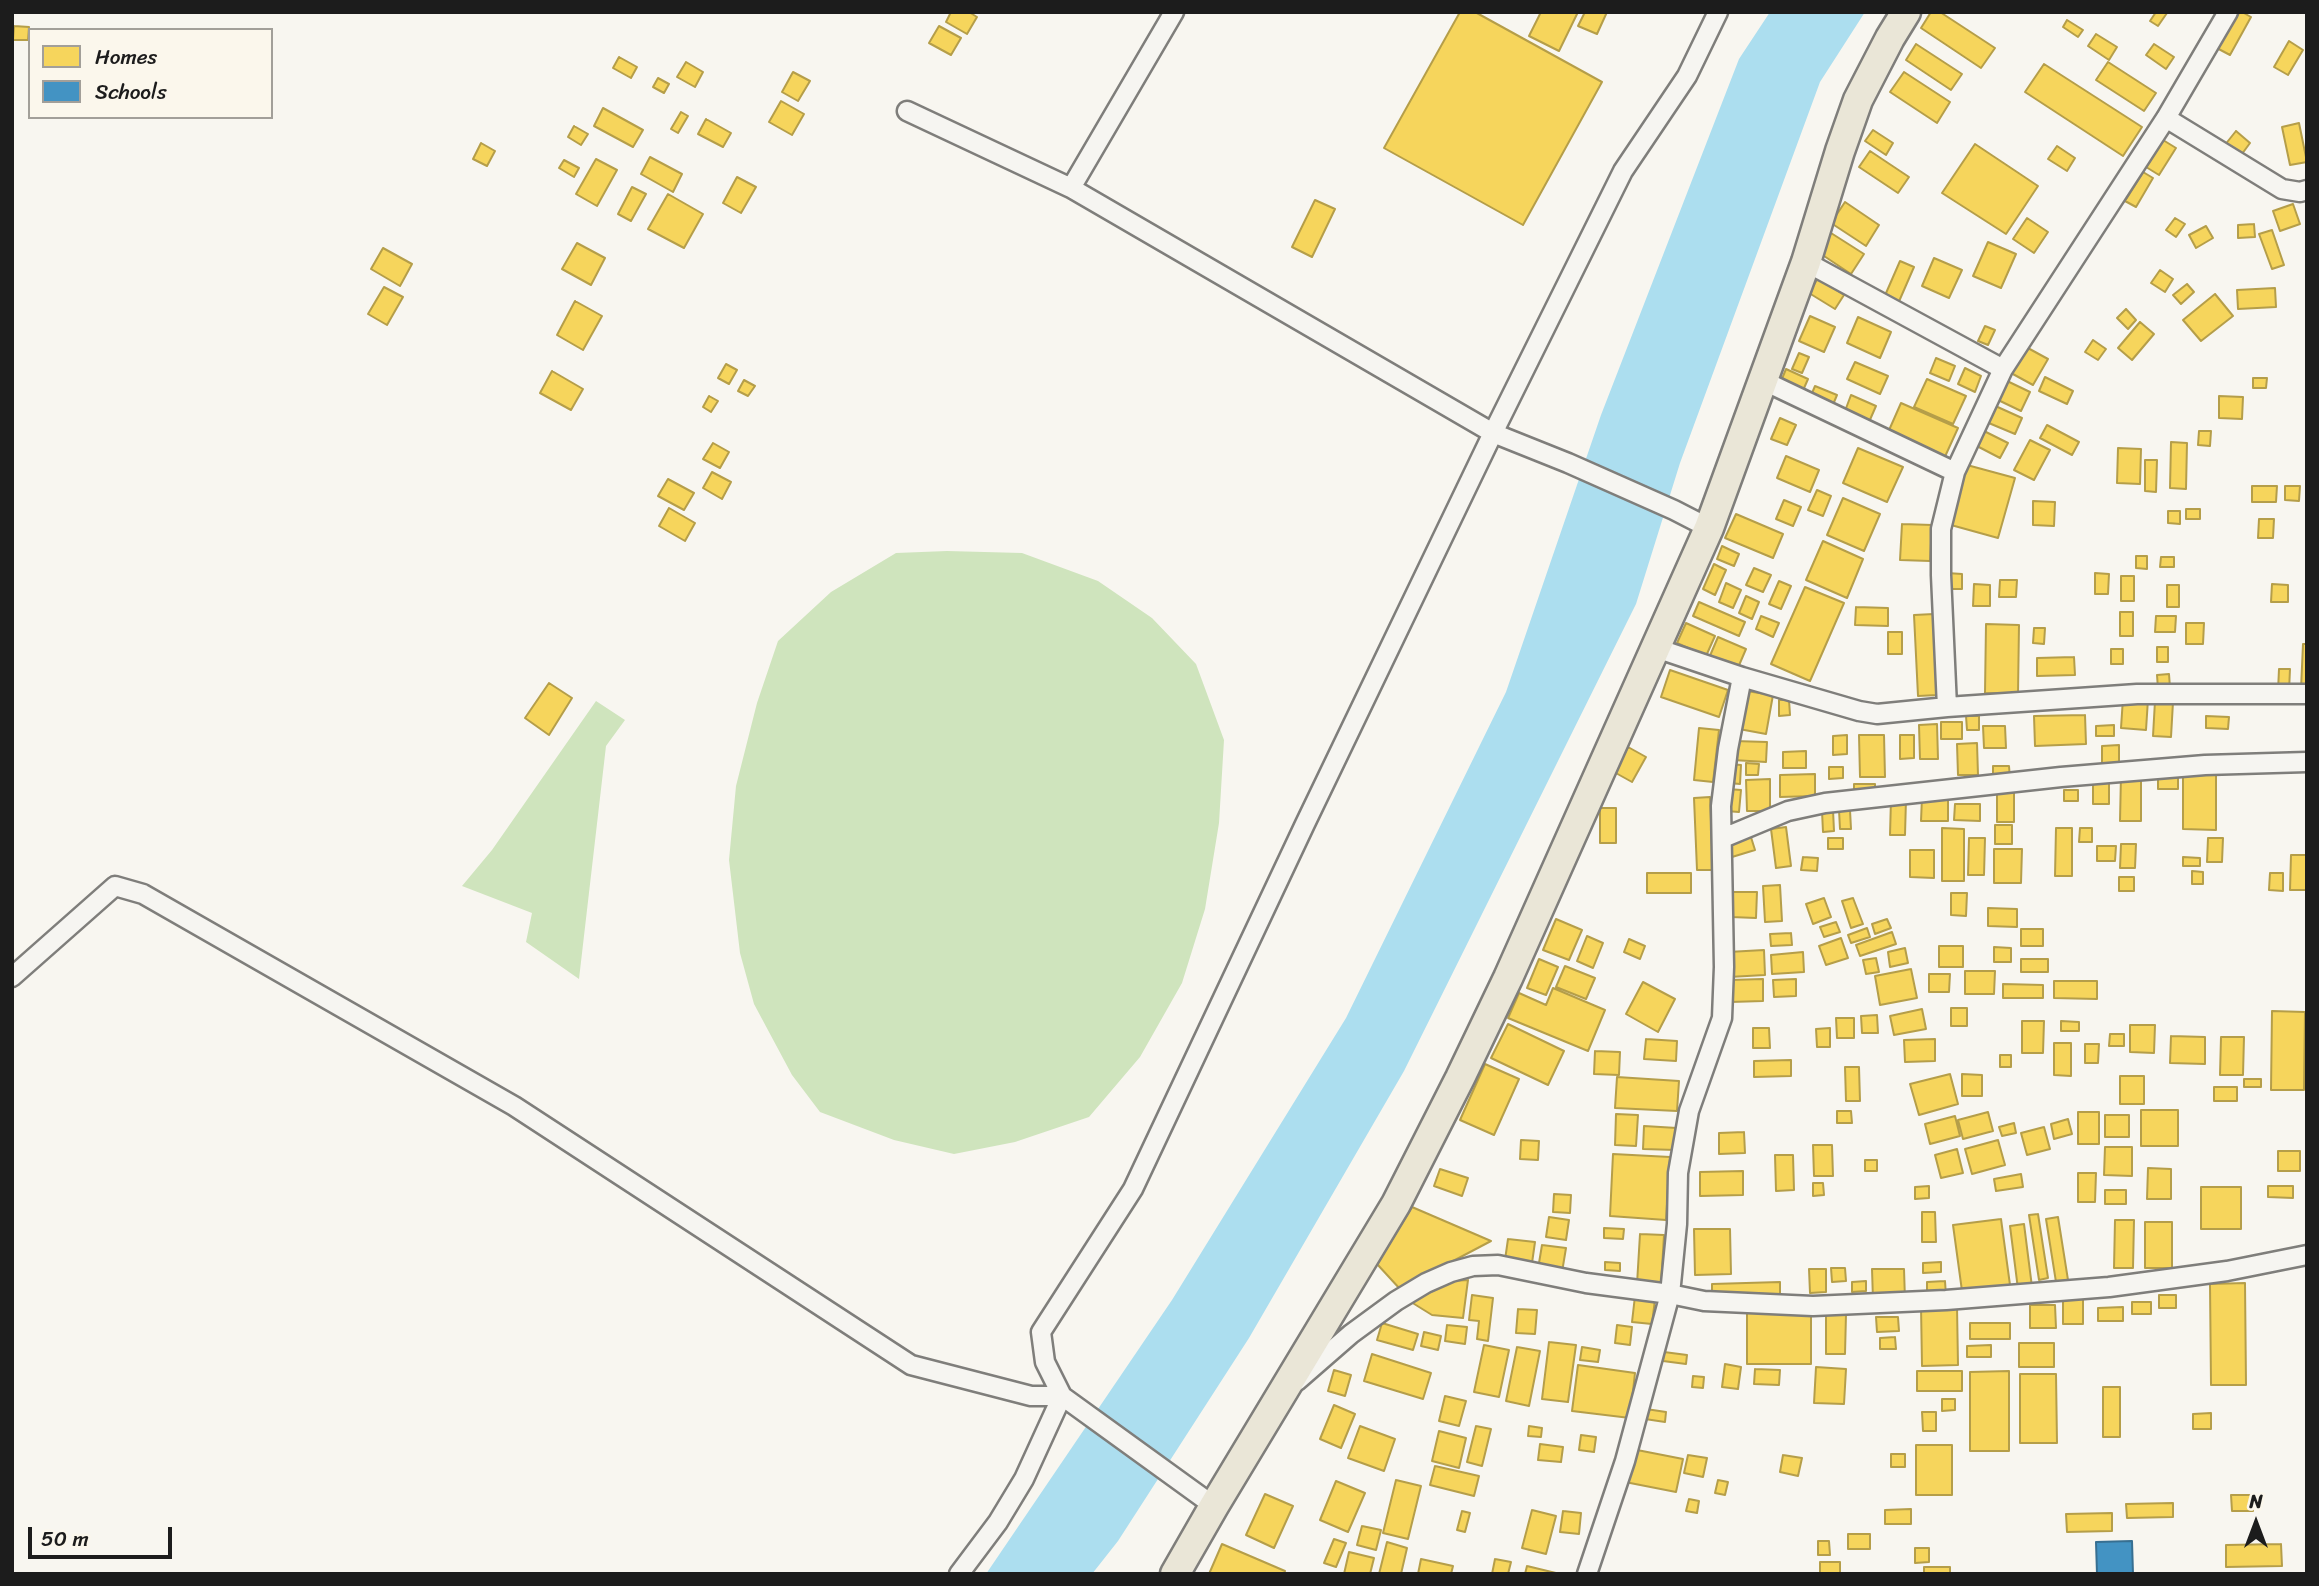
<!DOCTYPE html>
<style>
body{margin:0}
#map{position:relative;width:2319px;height:1586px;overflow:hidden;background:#f8f6f0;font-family:Sriracha,sans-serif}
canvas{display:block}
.frame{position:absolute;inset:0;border:14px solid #1c1c1c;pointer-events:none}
.legend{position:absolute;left:28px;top:28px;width:245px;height:91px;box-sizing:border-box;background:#fbf7ec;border:2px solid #a29f99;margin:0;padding:9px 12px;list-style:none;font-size:21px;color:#1c1c1c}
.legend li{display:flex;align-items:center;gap:14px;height:35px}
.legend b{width:35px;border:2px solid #a29f99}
.north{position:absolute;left:2221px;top:1488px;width:70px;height:70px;-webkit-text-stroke:5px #fbf7ec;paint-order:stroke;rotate:0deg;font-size:19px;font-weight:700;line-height:28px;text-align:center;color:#1c1c1c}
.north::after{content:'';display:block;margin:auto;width:24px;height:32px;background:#1c1c1c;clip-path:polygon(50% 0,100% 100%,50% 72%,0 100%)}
.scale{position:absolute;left:28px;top:1527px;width:144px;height:32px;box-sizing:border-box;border:4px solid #1c1c1c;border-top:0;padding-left:9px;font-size:21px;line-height:24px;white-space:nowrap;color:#1c1c1c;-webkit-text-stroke:5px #fbf7ec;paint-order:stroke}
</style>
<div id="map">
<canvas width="2319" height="1586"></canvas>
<div class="frame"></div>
<ul class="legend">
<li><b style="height:19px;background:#f6d55c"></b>Homes</li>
<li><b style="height:19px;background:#4393c3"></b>Schools</li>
</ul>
<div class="north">N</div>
<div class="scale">50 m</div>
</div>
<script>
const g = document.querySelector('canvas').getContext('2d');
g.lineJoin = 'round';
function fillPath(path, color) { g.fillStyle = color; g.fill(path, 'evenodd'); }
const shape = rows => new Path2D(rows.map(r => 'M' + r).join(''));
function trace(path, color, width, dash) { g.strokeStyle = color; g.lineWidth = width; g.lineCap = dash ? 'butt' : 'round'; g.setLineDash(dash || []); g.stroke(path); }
const green = shape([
 [947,551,1022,553,1098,581,1152,618,1196,664,1224,740,1219,823,1205,909,1182,983,1140,1057,1089,1117,1015,1142,954,1154,894,1140,820,1112,792,1075,754,1004,740,953,729,860,736,786,757,703,778,641,831,592,896,553],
 [596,701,625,720,606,746,579,979,526,942,532,913,462,886,492,850]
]);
const water = shape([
 [1770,12,1865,12,1820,82,1680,463,1636,604,1404,1071,1249,1338,1118,1541,1092,1574,986,1574,1172,1300,1346,1018,1506,692,1601,415,1739,59]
]);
const homes = shape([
 [951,12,969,12,977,17,967,34,946,22,951,12],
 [1460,12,1475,12,1602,82,1523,225,1384,148,1460,12],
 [1541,12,1578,12,1559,51,1529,36,1541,12],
 [1585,12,1607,12,1597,34,1578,26,1585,12],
 [1931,12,1940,12,1995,48,1981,68,1921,28,1931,12],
 [2156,12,2167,13,2158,26,2150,21,2156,12],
 [2233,12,2242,12,2251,17,2230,55,2213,46,2233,12],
 [2067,20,2083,30,2078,37,2063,27,2067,20],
 [14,26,29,27,28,40,13,40,14,26],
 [939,26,961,38,951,55,929,43,939,26],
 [2096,34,2117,47,2109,60,2088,46,2096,34],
 [2289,41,2303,50,2288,75,2274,67,2289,41],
 [1916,44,1962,74,1951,90,1906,60,1916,44],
 [2154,44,2174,57,2166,69,2146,55,2154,44],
 [619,57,637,67,631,78,613,68,619,57],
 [686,62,703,72,695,87,677,77,686,62],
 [2108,62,2156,93,2144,111,2096,80,2108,62],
 [2044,64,2142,127,2123,156,2025,92,2044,64],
 [793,72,810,81,798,101,782,92,793,72],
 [1904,72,1950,102,1937,123,1890,92,1904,72],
 [658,78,669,84,664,93,653,87,658,78],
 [781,101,804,114,792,135,769,122,781,101],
 [603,108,643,130,633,147,594,126,603,108],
 [681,112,688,116,678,133,671,129,681,112],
 [706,119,731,133,723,147,698,134,706,119],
 [2299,123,2307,162,2290,165,2282,127,2299,123],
 [574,126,588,134,581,145,568,137,574,126],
 [1873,130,1893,143,1886,155,1865,141,1873,130],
 [2236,131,2250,143,2239,158,2224,146,2236,131],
 [2163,140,2176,148,2159,175,2146,167,2163,140],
 [481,143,495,151,487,166,473,159,481,143],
 [1975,144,2038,186,2006,234,1942,193,1975,144],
 [2057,146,2075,158,2067,171,2048,159,2057,146],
 [1870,151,1909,177,1898,193,1859,167,1870,151],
 [650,157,682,174,673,192,641,174,650,157],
 [596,159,617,170,597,206,576,194,596,159],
 [564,160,579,168,574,177,559,168,564,160],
 [2143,172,2153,178,2136,207,2125,201,2143,172],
 [737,177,756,187,741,213,723,203,737,177],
 [632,187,646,194,631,221,618,214,632,187],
 [668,194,703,214,684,248,648,229,668,194],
 [1315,200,1335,209,1312,257,1292,247,1315,200],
 [1845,202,1879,225,1866,246,1831,223,1845,202],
 [2293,204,2300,224,2280,231,2273,211,2293,204],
 [2027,218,2048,232,2034,253,2013,239,2027,218],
 [2175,218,2185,224,2176,237,2166,230,2175,218],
 [2254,224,2255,237,2238,238,2238,225,2254,224],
 [2206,226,2213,238,2196,248,2189,235,2206,226],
 [2272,230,2284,265,2272,269,2259,234,2272,230],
 [1831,233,1864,254,1851,274,1818,252,1831,233],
 [1988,242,2016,254,2001,288,1973,276,1988,242],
 [577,243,605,258,591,285,562,269,577,243],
 [383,248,412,264,400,286,371,269,383,248],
 [1934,258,1962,270,1949,298,1922,286,1934,258],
 [1900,261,1914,267,1897,306,1883,300,1900,261],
 [2160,270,2173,279,2165,292,2151,283,2160,270],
 [1818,278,1844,295,1835,309,1809,293,1818,278],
 [2187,284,2194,292,2181,304,2173,295,2187,284],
 [384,287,403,297,387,325,368,314,384,287],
 [2275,288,2276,307,2238,309,2237,290,2275,288],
 [2215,294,2233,316,2201,341,2183,320,2215,294],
 [575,301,602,316,583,350,557,335,575,301],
 [2126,309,2136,320,2128,329,2117,318,2126,309],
 [1810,316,1835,327,1824,352,1799,341,1810,316],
 [1858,317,1891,332,1880,358,1847,343,1858,317],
 [2140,322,2154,334,2132,360,2118,348,2140,322],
 [1985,326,1995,330,1988,345,1978,341,1985,326],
 [2093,340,2106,349,2098,360,2085,352,2093,340],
 [2026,347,2048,359,2033,385,2011,373,2026,347],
 [1799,353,1809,357,1802,373,1792,369,1799,353],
 [1936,358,1955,366,1949,381,1930,373,1936,358],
 [1855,362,1888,376,1880,394,1847,379,1855,362],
 [726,364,737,370,729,384,718,378,726,364],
 [1965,368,1981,376,1975,392,1958,384,1965,368],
 [1786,369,1808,379,1801,395,1779,386,1786,369],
 [552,371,583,389,571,410,540,393,552,371],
 [2045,377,2073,391,2067,404,2039,391,2045,377],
 [2253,378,2267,378,2266,388,2253,388,2253,378],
 [1927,379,1966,396,1953,424,1914,407,1927,379],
 [744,380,755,386,748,396,738,391,744,380],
 [2005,380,2030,392,2021,411,1996,399,2005,380],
 [1815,386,1837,395,1832,407,1810,398,1815,386],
 [1851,395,1876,406,1869,422,1845,411,1851,395],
 [709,396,718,401,711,412,703,407,709,396],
 [2219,396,2243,397,2242,419,2219,418,2219,396],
 [1901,403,1958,428,1943,461,1886,437,1901,403],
 [1991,404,2022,418,2015,434,1984,421,1991,404],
 [1780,418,1796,425,1787,445,1771,439,1780,418],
 [2047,425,2079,442,2072,455,2040,438,2047,425],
 [1982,430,2008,443,2000,458,1975,445,1982,430],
 [2199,431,2211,431,2210,446,2198,445,2199,431],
 [2030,440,2050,450,2034,480,2014,470,2030,440],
 [2171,442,2187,443,2186,489,2170,488,2171,442],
 [713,443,729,452,720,468,703,459,713,443],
 [1858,448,1903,467,1887,502,1843,483,1858,448],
 [2118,448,2141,449,2140,484,2117,483,2118,448],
 [1786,456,1819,470,1810,492,1777,478,1786,456],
 [2145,460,2157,460,2156,492,2145,491,2145,460],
 [1967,465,2015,478,1998,538,1951,525,1967,465],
 [712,472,731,482,722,499,703,488,712,472],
 [668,479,694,493,684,510,658,496,668,479],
 [2252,486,2277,486,2276,502,2252,502,2252,486],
 [2285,486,2300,486,2299,501,2285,500,2285,486],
 [1817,490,1831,496,1823,516,1808,510,1817,490],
 [1843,498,1880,514,1864,551,1827,535,1843,498],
 [1784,500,1801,507,1793,526,1776,519,1784,500],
 [2033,501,2055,502,2054,526,2033,525,2033,501],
 [669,508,695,523,685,541,659,526,669,508],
 [2186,509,2200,509,2200,519,2186,519,2186,509],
 [2168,511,2180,511,2180,524,2168,523,2168,511],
 [1736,514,1783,534,1773,558,1725,538,1736,514],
 [2259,519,2274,519,2273,538,2258,538,2259,519],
 [1902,524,1932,525,1930,561,1900,560,1902,524],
 [1823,541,1863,559,1847,598,1806,580,1823,541],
 [1722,546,1739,554,1734,566,1717,559,1722,546],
 [2136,556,2147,556,2147,569,2136,568,2136,556],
 [2161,557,2174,557,2174,567,2160,567,2161,557],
 [1714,564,1726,570,1715,595,1703,589,1714,564],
 [1754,568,1771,575,1763,592,1746,585,1754,568],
 [1947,573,1962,574,1962,589,1947,589,1947,573],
 [2095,573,2109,574,2108,594,2095,594,2095,573],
 [2121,576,2134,576,2134,601,2121,601,2121,576],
 [2000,580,2017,580,2016,597,1999,597,2000,580],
 [1779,581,1791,586,1781,609,1769,604,1779,581],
 [1726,583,1741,590,1733,608,1719,602,1726,583],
 [1974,584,1990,585,1990,606,1973,606,1974,584],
 [2272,584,2288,585,2288,602,2271,602,2272,584],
 [2167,585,2179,585,2179,607,2167,607,2167,585],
 [1805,587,1844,603,1810,681,1771,664,1805,587],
 [1746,596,1759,602,1752,619,1739,613,1746,596],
 [1699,602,1745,622,1739,636,1693,616,1699,602],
 [1856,607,1888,608,1888,626,1855,625,1856,607],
 [2120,612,2133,612,2133,636,2120,636,2120,612],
 [1934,614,1938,695,1918,696,1914,615,1934,614],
 [1761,616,1779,623,1773,637,1756,629,1761,616],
 [2156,616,2176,616,2175,632,2155,632,2156,616],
 [1686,623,1715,636,1706,656,1677,643,1686,623],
 [2186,623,2204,623,2203,644,2186,644,2186,623],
 [1986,624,2019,625,2018,694,1985,693,1986,624],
 [2034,628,2045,628,2044,644,2033,643,2034,628],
 [1888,632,1902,632,1902,654,1888,654,1888,632],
 [1718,637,1746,649,1737,670,1709,658,1718,637],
 [2303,644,2307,644,2307,689,2301,689,2303,644],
 [2157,647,2168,647,2168,662,2157,662,2157,647],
 [2111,649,2123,649,2123,664,2111,664,2111,649],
 [2074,657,2075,675,2037,676,2037,658,2074,657],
 [2279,669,2290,669,2289,691,2278,691,2279,669],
 [1670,670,1728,690,1719,717,1661,697,1670,670],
 [2169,674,2170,688,2158,689,2157,675,2169,674],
 [549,683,572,698,549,735,525,718,549,683],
 [1746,691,1773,695,1766,734,1739,729,1746,691],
 [2123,698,2148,699,2146,730,2121,728,2123,698],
 [1779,700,1789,700,1790,715,1779,716,1779,700],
 [2155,701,2173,702,2171,737,2153,736,2155,701],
 [2085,715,2086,744,2035,746,2034,716,2085,715],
 [1966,716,1979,716,1979,730,1967,730,1966,716],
 [2206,716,2229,717,2228,729,2206,728,2206,716],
 [1941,722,1962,722,1962,739,1941,739,1941,722],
 [1937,724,1938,759,1920,759,1919,725,1937,724],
 [2114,725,2114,736,2096,736,2096,726,2114,725],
 [1983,726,2005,726,2006,748,1984,748,1983,726],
 [1699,728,1719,730,1713,782,1694,780,1699,728],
 [1847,735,1847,754,1833,755,1833,736,1847,735],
 [1859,735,1884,735,1885,777,1860,777,1859,735],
 [1900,735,1914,735,1914,758,1900,759,1900,735],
 [1734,741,1767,742,1766,762,1733,760,1734,741],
 [1977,743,1978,775,1958,775,1957,744,1977,743],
 [2119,745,2119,766,2102,766,2102,746,2119,745],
 [1628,747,1646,757,1632,782,1614,772,1628,747],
 [1806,751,1806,768,1783,768,1783,752,1806,751],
 [1746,763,1759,764,1758,775,1746,775,1746,763],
 [1729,764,1741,765,1740,784,1729,783,1729,764],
 [1993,766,2009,766,2010,779,1993,780,1993,766],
 [1829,767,1843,767,1843,778,1829,779,1829,767],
 [2158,772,2178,772,2178,789,2158,789,2158,772],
 [1815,774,1815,796,1780,797,1780,775,1815,774],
 [2121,775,2141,775,2141,821,2120,821,2121,775],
 [2183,775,2216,775,2216,830,2183,829,2183,775],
 [1770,779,1770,811,1747,811,1746,780,1770,779],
 [2093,782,2109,783,2109,804,2093,804,2093,782],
 [1854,784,1875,784,1875,795,1854,796,1854,784],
 [1728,789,1741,790,1739,812,1726,811,1728,789],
 [1997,790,2014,790,2014,822,1997,822,1997,790],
 [2064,790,2078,790,2078,801,2064,801,2064,790],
 [1710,797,1713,870,1697,870,1694,798,1710,797],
 [1922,797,1948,798,1948,821,1921,821,1922,797],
 [1891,799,1906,799,1905,835,1890,835,1891,799],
 [1955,804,1980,804,1980,821,1954,820,1955,804],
 [1600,808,1616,808,1616,843,1600,843,1600,808],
 [1833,810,1834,831,1823,832,1822,811,1833,810],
 [1839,810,1850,810,1851,829,1840,829,1839,810],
 [1995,825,2012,825,2012,844,1995,844,1995,825],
 [1786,827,1791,866,1776,868,1771,829,1786,827],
 [1942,828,1964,829,1964,881,1942,881,1942,828],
 [2056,828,2072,828,2072,876,2055,876,2056,828],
 [2080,828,2092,828,2092,842,2079,842,2080,828],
 [1750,834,1755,850,1732,857,1727,841,1750,834],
 [1828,838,1843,838,1843,849,1828,849,1828,838],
 [1969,838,1985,838,1984,875,1968,875,1969,838],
 [2208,838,2223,838,2222,862,2207,862,2208,838],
 [2121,844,2136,844,2135,868,2120,868,2121,844],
 [2097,846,2116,846,2115,861,2097,861,2097,846],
 [1994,849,2022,849,2021,883,1994,883,1994,849],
 [1910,850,1934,850,1934,878,1910,877,1910,850],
 [2291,855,2307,855,2307,890,2290,890,2291,855],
 [1803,857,1818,858,1817,871,1801,870,1803,857],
 [2183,857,2200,858,2200,866,2183,866,2183,857],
 [2192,871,2203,872,2203,884,2192,884,2192,871],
 [1647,873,1691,873,1691,893,1647,893,1647,873],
 [2270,873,2283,873,2283,891,2269,890,2270,873],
 [2119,877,2134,877,2134,891,2119,891,2119,877],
 [1780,885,1782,921,1765,922,1763,886,1780,885],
 [1732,892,1757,892,1756,918,1731,917,1732,892],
 [1951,893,1967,893,1966,916,1951,915,1951,893],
 [1824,898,1831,917,1813,924,1806,904,1824,898],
 [1853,898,1863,924,1851,928,1842,901,1853,898],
 [1988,908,2017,909,2017,927,1988,926,1988,908],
 [1556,919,1582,930,1569,960,1543,950,1556,919],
 [1887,919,1891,928,1875,934,1872,924,1887,919],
 [1836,922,1840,932,1824,937,1820,927,1836,922],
 [1867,928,1870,937,1851,943,1848,935,1867,928],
 [2021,929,2043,929,2043,946,2021,946,2021,929],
 [1892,932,1896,944,1860,956,1856,945,1892,932],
 [1791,933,1792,945,1771,946,1770,934,1791,933],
 [1587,936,1603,943,1593,968,1577,961,1587,936],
 [1841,938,1848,958,1826,965,1819,946,1841,938],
 [1629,939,1645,946,1640,959,1624,952,1629,939],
 [1939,946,1963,946,1963,967,1939,967,1939,946],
 [1994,947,2011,948,2011,962,1994,962,1994,947],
 [1905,948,1908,963,1890,967,1888,952,1905,948],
 [1764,950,1765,975,1729,977,1728,952,1764,950],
 [1803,952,1804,972,1772,974,1771,955,1803,952],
 [1876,958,1879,972,1866,974,1863,960,1876,958],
 [1539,959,1558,967,1546,995,1527,988,1539,959],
 [2021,959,2048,959,2048,972,2021,972,2021,959],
 [1565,966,1595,978,1586,999,1556,987,1565,966],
 [1911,969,1917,998,1880,1005,1875,976,1911,969],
 [1965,971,1995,971,1994,994,1965,994,1965,971],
 [1929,974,1950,974,1949,992,1929,992,1929,974],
 [1763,979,1763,1001,1730,1002,1730,980,1763,979],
 [1796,979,1796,996,1774,997,1773,980,1796,979],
 [2054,981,2097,981,2097,999,2054,998,2054,981],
 [1643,982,1675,999,1658,1032,1626,1014,1643,982],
 [2003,984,2043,985,2043,998,2003,998,2003,984],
 [1553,988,1605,1010,1588,1051,1508,1018,1519,993,1546,1005,1553,988],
 [1951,1008,1967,1008,1967,1026,1951,1026,1951,1008],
 [1922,1009,1926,1029,1894,1035,1890,1016,1922,1009],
 [2272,1011,2305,1012,2304,1090,2271,1090,2272,1011],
 [1877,1015,1878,1033,1862,1033,1861,1016,1877,1015],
 [1836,1018,1854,1018,1854,1038,1837,1038,1836,1018],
 [2022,1021,2044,1021,2043,1053,2022,1053,2022,1021],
 [2061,1021,2079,1022,2079,1031,2061,1031,2061,1021],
 [1508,1024,1564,1051,1548,1085,1491,1058,1508,1024],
 [2130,1025,2155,1025,2154,1053,2130,1052,2130,1025],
 [1753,1028,1769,1028,1770,1048,1753,1048,1753,1028],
 [1830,1028,1830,1047,1817,1047,1816,1029,1830,1028],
 [2110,1034,2124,1034,2124,1046,2109,1046,2110,1034],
 [2171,1036,2205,1037,2205,1064,2170,1063,2171,1036],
 [2221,1037,2244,1037,2243,1075,2220,1075,2221,1037],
 [1646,1039,1677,1041,1676,1061,1644,1059,1646,1039],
 [1935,1039,1935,1061,1905,1062,1904,1040,1935,1039],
 [2054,1043,2071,1043,2071,1076,2054,1075,2054,1043],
 [2085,1044,2099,1044,2098,1063,2085,1063,2085,1044],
 [1595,1051,1620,1052,1619,1075,1594,1074,1595,1051],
 [2000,1055,2011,1055,2011,1067,2000,1067,2000,1055],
 [1791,1060,1791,1076,1754,1077,1754,1061,1791,1060],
 [1485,1064,1519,1079,1494,1135,1460,1120,1485,1064],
 [1845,1067,1859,1067,1860,1101,1846,1101,1845,1067],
 [1950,1074,1958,1104,1919,1115,1910,1084,1950,1074],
 [1962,1074,1982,1075,1982,1096,1962,1096,1962,1074],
 [2120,1076,2144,1076,2144,1104,2120,1104,2120,1076],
 [1617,1077,1679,1081,1677,1111,1615,1108,1617,1077],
 [2244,1079,2261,1079,2261,1087,2244,1087,2244,1079],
 [2214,1087,2237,1087,2237,1101,2214,1101,2214,1087],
 [2141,1110,2178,1110,2178,1146,2141,1146,2141,1110],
 [1837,1111,1851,1111,1852,1123,1837,1123,1837,1111],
 [1988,1112,1993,1131,1963,1139,1958,1120,1988,1112],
 [2078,1112,2099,1112,2099,1144,2078,1144,2078,1112],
 [1616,1114,1638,1115,1636,1146,1615,1145,1616,1114],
 [2105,1115,2129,1115,2129,1137,2105,1137,2105,1115],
 [1955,1116,1960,1136,1930,1144,1925,1124,1955,1116],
 [2068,1119,2072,1134,2054,1139,2051,1124,2068,1119],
 [2014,1123,2016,1133,2002,1136,1999,1127,2014,1123],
 [1644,1126,1677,1128,1676,1150,1643,1149,1644,1126],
 [2044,1127,2050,1149,2027,1155,2021,1133,2044,1127],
 [1744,1132,1745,1153,1719,1154,1719,1133,1744,1132],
 [1521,1140,1539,1141,1538,1160,1520,1159,1521,1140],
 [1998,1140,2005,1165,1972,1174,1965,1149,1998,1140],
 [1813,1145,1832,1145,1833,1176,1814,1176,1813,1145],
 [2105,1147,2132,1147,2132,1176,2104,1175,2105,1147],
 [1957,1149,1963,1173,1941,1178,1935,1155,1957,1149],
 [2278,1151,2300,1151,2300,1171,2278,1171,2278,1151],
 [1613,1154,1670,1157,1666,1220,1610,1216,1613,1154],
 [1775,1155,1793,1155,1794,1190,1776,1191,1775,1155],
 [1865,1160,1877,1160,1877,1171,1865,1171,1865,1160],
 [2148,1168,2171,1169,2171,1199,2147,1199,2148,1168],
 [1440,1169,1468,1178,1462,1196,1434,1186,1440,1169],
 [1743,1171,1743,1195,1700,1196,1700,1172,1743,1171],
 [2078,1173,2096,1173,2095,1202,2078,1202,2078,1173],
 [2021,1174,2023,1187,1996,1191,1994,1179,2021,1174],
 [1813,1183,1823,1183,1824,1195,1813,1196,1813,1183],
 [1929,1186,1929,1198,1915,1199,1915,1187,1929,1186],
 [2268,1186,2293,1186,2293,1198,2268,1197,2268,1186],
 [2201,1187,2241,1187,2241,1229,2201,1229,2201,1187],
 [2105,1190,2126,1190,2126,1204,2105,1204,2105,1190],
 [1554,1194,1571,1195,1570,1213,1553,1212,1554,1194],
 [1412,1207,1491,1241,1400,1289,1377,1264,1412,1207],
 [1922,1212,1935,1212,1936,1242,1922,1242,1922,1212],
 [2038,1214,2048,1278,2039,1280,2029,1215,2038,1214],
 [1549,1217,1569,1220,1566,1240,1546,1237,1549,1217],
 [2058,1217,2068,1280,2056,1282,2046,1219,2058,1217],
 [2001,1219,2010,1285,1962,1291,1953,1225,2001,1219],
 [2115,1220,2134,1220,2133,1268,2114,1268,2115,1220],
 [2145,1222,2172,1222,2172,1268,2145,1268,2145,1222],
 [2024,1224,2032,1287,2018,1289,2010,1226,2024,1224],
 [1604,1228,1624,1229,1623,1239,1604,1238,1604,1228],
 [1694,1229,1730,1229,1731,1274,1695,1275,1694,1229],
 [1640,1234,1664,1235,1661,1286,1637,1284,1640,1234],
 [1508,1239,1535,1242,1532,1263,1505,1260,1508,1239],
 [1542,1245,1566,1248,1562,1272,1538,1269,1542,1245],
 [1605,1262,1620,1263,1620,1271,1605,1270,1605,1262],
 [1941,1262,1941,1272,1923,1273,1923,1263,1941,1262],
 [1831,1268,1845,1268,1846,1281,1832,1282,1831,1268],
 [1809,1269,1826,1269,1826,1292,1810,1293,1809,1269],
 [1872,1269,1904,1269,1905,1300,1873,1300,1872,1269],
 [1468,1280,1463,1318,1432,1315,1411,1302,1452,1281,1468,1280],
 [1866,1281,1866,1291,1852,1292,1852,1282,1866,1281],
 [1945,1281,1946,1296,1927,1297,1927,1282,1945,1281],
 [1780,1282,1780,1296,1712,1297,1712,1284,1780,1282],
 [2245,1283,2246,1385,2211,1385,2210,1284,2245,1283],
 [1472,1295,1493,1298,1488,1341,1477,1339,1479,1321,1469,1320,1472,1295],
 [2159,1295,2176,1295,2176,1308,2159,1308,2159,1295],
 [1635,1296,1655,1299,1652,1324,1632,1322,1635,1296],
 [2063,1299,2083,1299,2083,1324,2063,1324,2063,1299],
 [2132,1302,2151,1302,2151,1314,2132,1314,2132,1302],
 [2030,1305,2055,1305,2056,1328,2030,1328,2030,1305],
 [1921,1306,1957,1306,1958,1365,1922,1366,1921,1306],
 [2123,1307,2123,1321,2098,1321,2098,1308,2123,1307],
 [1518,1309,1537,1310,1535,1334,1516,1333,1518,1309],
 [1747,1313,1811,1313,1811,1364,1747,1364,1747,1313],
 [1826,1313,1846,1314,1845,1354,1826,1354,1826,1313],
 [1876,1317,1898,1317,1899,1331,1877,1332,1876,1317],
 [1382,1323,1418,1334,1413,1350,1377,1340,1382,1323],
 [1970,1323,2010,1323,2010,1339,1970,1339,1970,1323],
 [1447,1325,1467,1327,1465,1344,1445,1341,1447,1325],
 [1617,1325,1632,1327,1630,1345,1615,1343,1617,1325],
 [1424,1332,1441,1336,1438,1350,1421,1346,1424,1332],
 [1895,1337,1896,1349,1880,1349,1880,1338,1895,1337],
 [1549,1342,1576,1345,1568,1402,1542,1399,1549,1342],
 [2019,1343,2054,1343,2054,1367,2019,1367,2019,1343],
 [1484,1345,1509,1350,1499,1397,1474,1392,1484,1345],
 [1991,1345,1991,1357,1967,1357,1967,1346,1991,1345],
 [1517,1347,1540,1351,1529,1406,1506,1401,1517,1347],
 [1582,1347,1600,1350,1598,1362,1580,1360,1582,1347],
 [1664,1352,1687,1355,1686,1364,1663,1361,1664,1352],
 [1372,1354,1431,1373,1423,1399,1364,1381,1372,1354],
 [1725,1364,1741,1367,1738,1389,1722,1387,1725,1364],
 [1578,1365,1635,1373,1630,1418,1572,1411,1578,1365],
 [1816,1367,1846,1369,1844,1404,1814,1403,1816,1367],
 [1755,1369,1780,1370,1779,1385,1754,1384,1755,1369],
 [1334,1370,1351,1375,1345,1396,1328,1391,1334,1370],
 [1917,1371,1962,1371,1962,1391,1917,1391,1917,1371],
 [2009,1371,2009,1451,1970,1451,1970,1372,2009,1371],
 [2020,1374,2056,1374,2057,1443,2020,1443,2020,1374],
 [1693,1376,1704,1377,1703,1388,1692,1387,1693,1376],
 [2103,1387,2120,1387,2120,1437,2103,1437,2103,1387],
 [1445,1396,1466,1401,1459,1426,1439,1421,1445,1396],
 [1942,1399,1955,1399,1955,1410,1942,1411,1942,1399],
 [1334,1405,1355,1414,1341,1448,1320,1439,1334,1405],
 [1646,1409,1666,1412,1665,1422,1645,1419,1646,1409],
 [1922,1412,1936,1412,1936,1431,1923,1431,1922,1412],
 [2211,1413,2211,1429,2193,1429,2193,1414,2211,1413],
 [1360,1426,1395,1439,1384,1471,1348,1458,1360,1426],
 [1476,1426,1491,1429,1482,1466,1467,1462,1476,1426],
 [1529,1426,1542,1428,1541,1437,1528,1436,1529,1426],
 [1439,1431,1466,1438,1459,1468,1432,1461,1439,1431],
 [1581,1435,1596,1437,1594,1452,1579,1450,1581,1435],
 [1540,1444,1563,1447,1561,1462,1538,1460,1540,1444],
 [1916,1445,1952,1445,1952,1495,1916,1495,1916,1445],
 [1632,1449,1683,1459,1676,1492,1625,1482,1632,1449],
 [1891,1454,1905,1454,1905,1467,1891,1467,1891,1454],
 [1688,1455,1707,1458,1703,1477,1684,1473,1688,1455],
 [1783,1455,1802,1458,1798,1476,1780,1472,1783,1455],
 [1435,1466,1479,1476,1474,1496,1430,1485,1435,1466],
 [1396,1480,1421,1486,1408,1539,1383,1533,1396,1480],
 [1718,1480,1728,1482,1725,1495,1715,1493,1718,1480],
 [1336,1481,1365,1493,1348,1532,1320,1520,1336,1481],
 [1265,1494,1293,1506,1274,1548,1246,1535,1265,1494],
 [2231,1495,2253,1495,2253,1511,2232,1511,2231,1495],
 [1689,1499,1699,1501,1697,1513,1686,1511,1689,1499],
 [2173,1503,2173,1517,2127,1518,2126,1504,2173,1503],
 [1911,1509,1911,1524,1885,1524,1885,1510,1911,1509],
 [1532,1510,1556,1516,1546,1554,1522,1548,1532,1510],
 [1462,1511,1470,1513,1465,1532,1457,1530,1462,1511],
 [1563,1511,1581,1513,1579,1534,1560,1532,1563,1511],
 [2112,1513,2112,1531,2067,1532,2066,1514,2112,1513],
 [1362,1526,1381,1530,1376,1550,1357,1545,1362,1526],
 [1848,1534,1870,1534,1870,1549,1848,1549,1848,1534],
 [1334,1539,1346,1543,1336,1567,1324,1563,1334,1539],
 [1818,1541,1829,1541,1830,1555,1818,1555,1818,1541],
 [1387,1542,1407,1548,1401,1574,1379,1574,1387,1542],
 [1222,1544,1285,1571,1284,1574,1209,1574,1222,1544],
 [2281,1544,2282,1566,2226,1567,2226,1545,2281,1544],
 [1915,1548,1929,1548,1929,1562,1915,1563,1915,1548],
 [1349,1552,1374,1558,1370,1574,1344,1574,1349,1552],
 [1421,1559,1453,1566,1451,1574,1418,1574,1421,1559],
 [1495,1559,1511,1562,1508,1574,1492,1574,1495,1559],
 [1820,1562,1840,1562,1840,1574,1820,1574,1820,1562],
 [1527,1566,1560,1574,1525,1574,1527,1566],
 [1924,1567,1950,1567,1950,1574,1924,1574,1924,1567]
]);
const schools = shape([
 [2132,1541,2133,1574,2097,1574,2096,1542,2132,1541]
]);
const street = shape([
 [907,111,1071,188,1493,433,1568,463,1674,510,1709,528],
 [2166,118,2282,189,2300,192,2307,190],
 [1071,188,1174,12],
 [1806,262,2003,369],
 [1764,381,1955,472],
 [1656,648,1742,677,1859,711,1877,714,1947,707,2137,694,2307,694],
 [1947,707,1941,575,1941,529,1955,472,2003,369,2166,118,2228,12],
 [1723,838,1788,811,1825,803,2061,777,2205,765,2307,762],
 [12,977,115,886,143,894,514,1106,911,1365,1031,1396,1062,1396],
 [1297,1381,1351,1334,1396,1301,1426,1283,1451,1272,1473,1266,1498,1265,1586,1283,1670,1294,1704,1301,1813,1306,1946,1300,2109,1287,2227,1271,2307,1255],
 [1214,1506,1062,1396,1045,1362,1041,1332,1133,1189,1305,824,1493,433,1623,171,1687,76,1718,12],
 [959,1574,998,1522,1024,1479,1062,1396],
 [1587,1574,1625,1461,1670,1294,1677,1224,1678,1173,1689,1111,1722,1018,1724,967,1721,806,1728,749,1742,677]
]);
const primary = shape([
 [1175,1574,1214,1506,1396,1204,1460,1078,1508,978,1709,528,1806,262,1840,151,1858,100,1890,38,1906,12]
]);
fillPath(green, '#cfe4bd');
fillPath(water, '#acdeef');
fillPath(homes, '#f6d55c');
trace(homes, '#b59e49', 2);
fillPath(schools, '#4393c3');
trace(schools, '#376f91', 2);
trace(street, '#7f7e7b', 23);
trace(primary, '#7f7e7b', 33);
trace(street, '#f6f5f1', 18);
trace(primary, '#eae6d7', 28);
</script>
